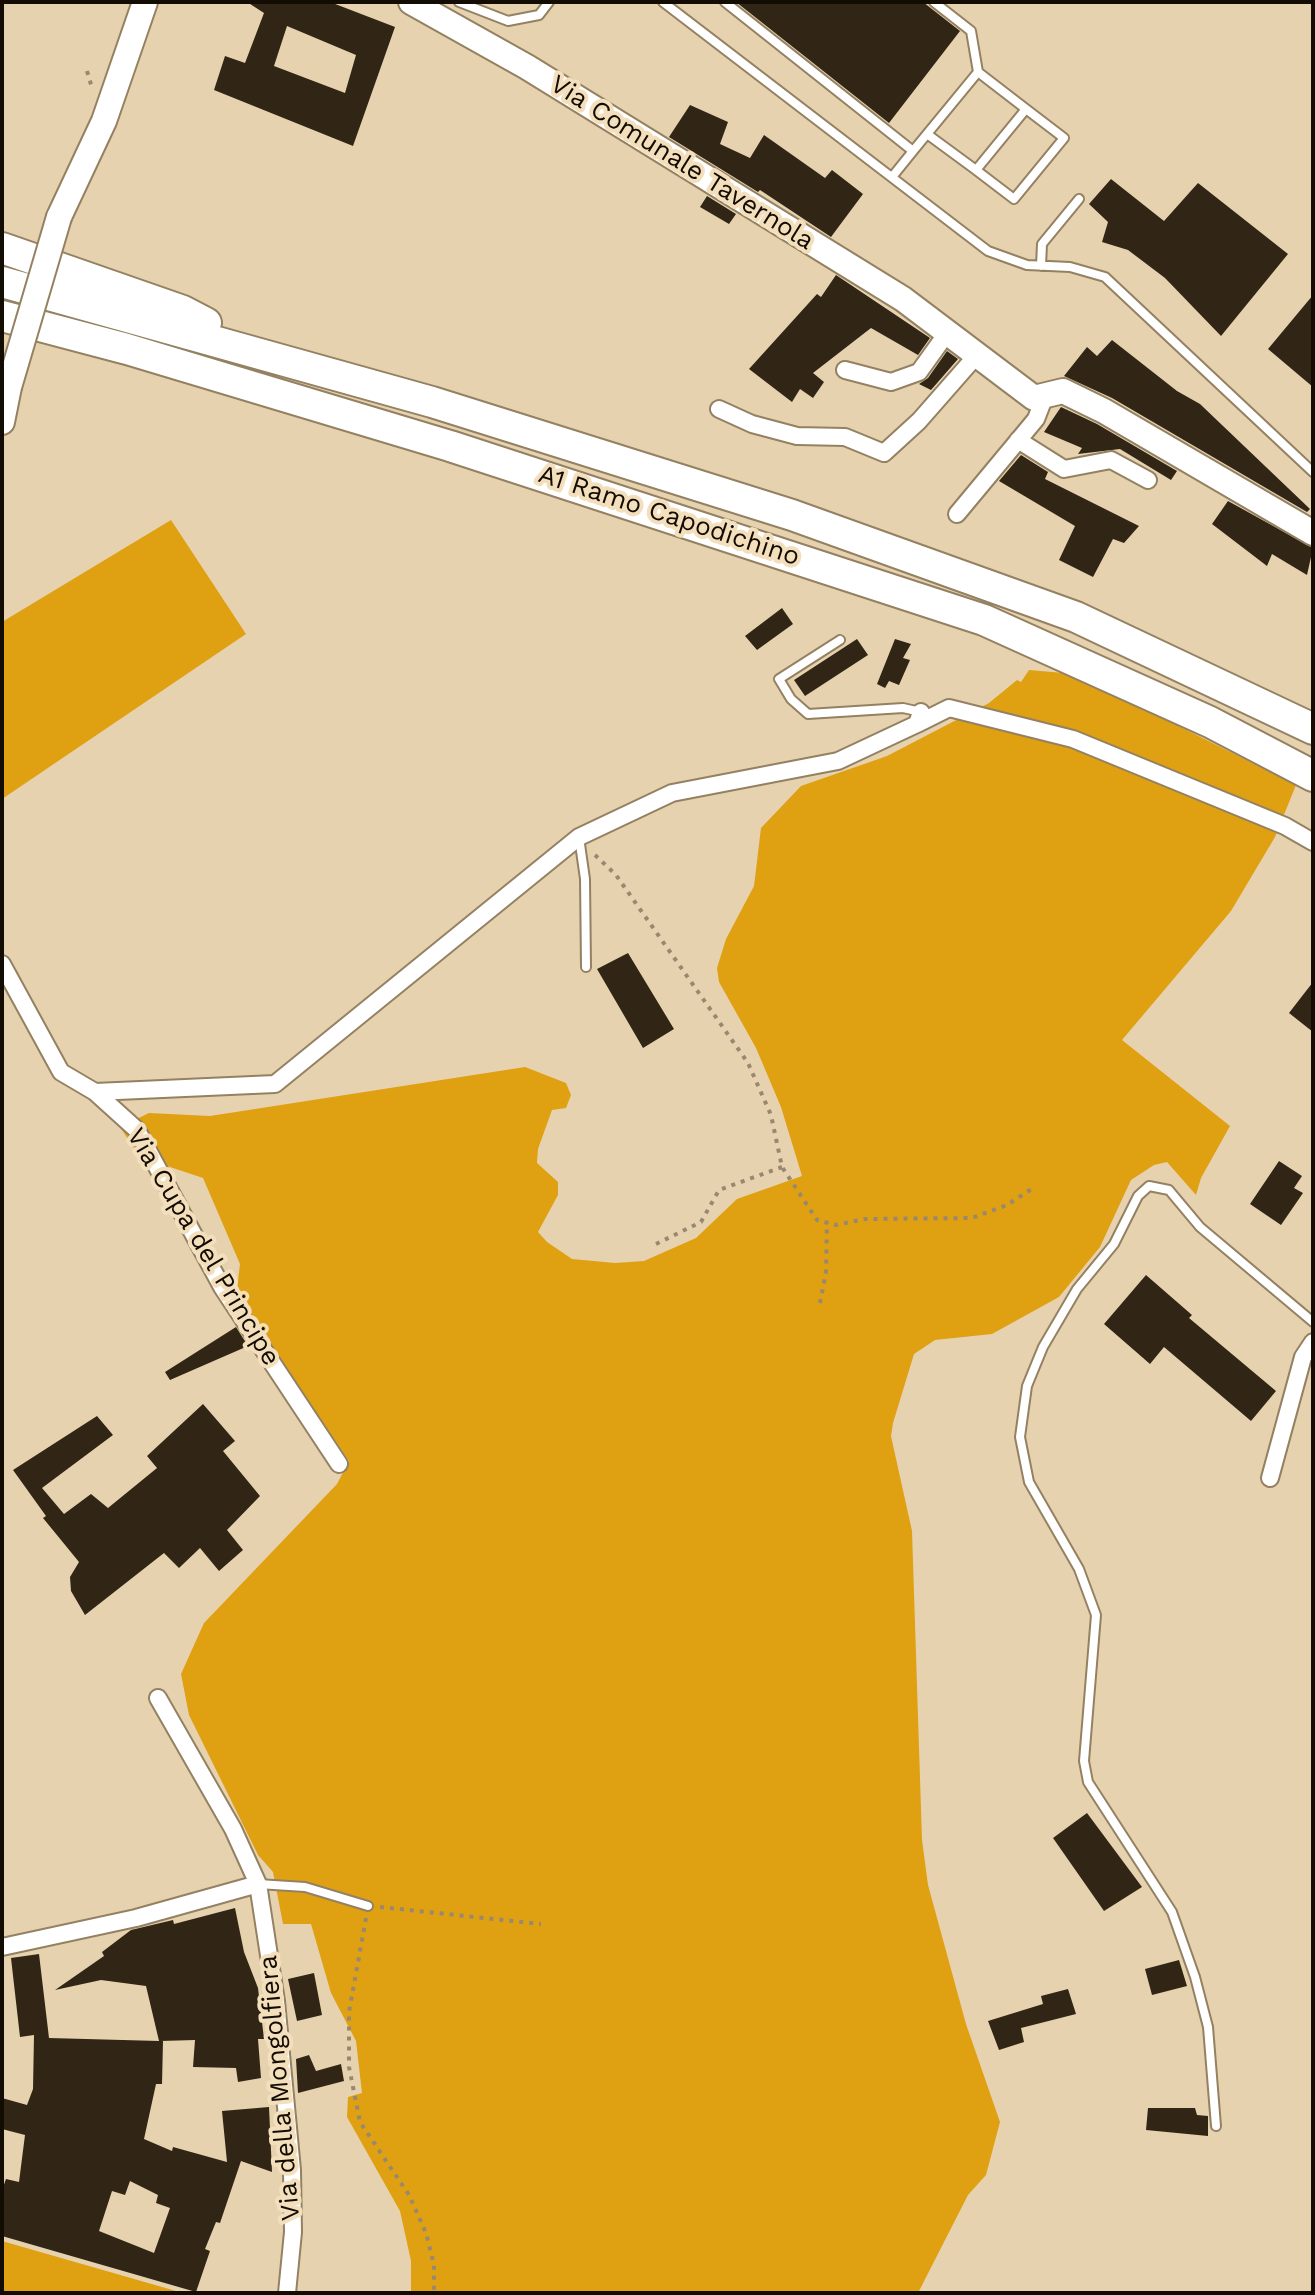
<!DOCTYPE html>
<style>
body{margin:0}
#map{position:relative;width:1315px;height:2295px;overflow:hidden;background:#e7d2b0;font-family:"Work Sans",sans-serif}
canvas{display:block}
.frame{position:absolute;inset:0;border:4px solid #130c03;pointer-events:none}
</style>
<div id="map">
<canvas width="1315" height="2295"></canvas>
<div class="frame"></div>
</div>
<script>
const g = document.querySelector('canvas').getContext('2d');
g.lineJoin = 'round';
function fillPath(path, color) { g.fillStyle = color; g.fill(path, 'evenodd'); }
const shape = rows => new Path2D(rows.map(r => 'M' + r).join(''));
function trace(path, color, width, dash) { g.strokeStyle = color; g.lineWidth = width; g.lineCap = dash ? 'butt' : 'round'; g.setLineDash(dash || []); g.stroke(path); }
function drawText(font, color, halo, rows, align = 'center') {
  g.font = font + ' "Work Sans",sans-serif'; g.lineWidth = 8; g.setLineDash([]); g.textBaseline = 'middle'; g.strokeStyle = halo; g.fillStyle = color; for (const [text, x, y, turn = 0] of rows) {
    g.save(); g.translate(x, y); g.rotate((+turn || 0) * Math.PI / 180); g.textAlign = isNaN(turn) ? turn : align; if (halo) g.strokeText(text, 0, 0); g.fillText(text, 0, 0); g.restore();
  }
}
const green = shape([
 [171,520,246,634,2,799,2,622],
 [1029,670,1075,674,1296,785,1275,837,1231,911,1122,1040,1230,1126,1201,1178,1196,1195,1167,1162,1154,1165,1131,1180,1100,1247,1059,1297,992,1334,935,1340,914,1354,893,1423,891,1436,912,1531,922,1840,928,1885,966,2024,1000,2122,986,2175,968,2195,918,2293,411,2293,411,2261,400,2211,347,2117,348,2097,362,2093,356,2041,331,1993,311,1924,283,1924,273,1872,258,1855,189,1715,181,1674,204,1623,337,1484,349,1461,249,1313,233,1322,240,1264,203,1178,140,1157,120,1127,149,1113,210,1116,525,1067,566,1083,571,1095,566,1108,552,1110,538,1149,537,1163,558,1182,558,1195,538,1232,547,1242,572,1259,615,1263,644,1261,696,1238,737,1199,802,1176,781,1107,756,1048,719,982,717,968,726,939,754,886,761,828,801,786,887,756,989,703,1017,680,1021,682],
 [2,2241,183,2293,2,2293]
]);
const building = shape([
 [247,2,330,2,395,27,353,146,214,90,225,56,245,63,264,13],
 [287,26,356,55,345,93,274,66],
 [736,2,923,2,960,31,889,123],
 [690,105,728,122,720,144,750,158,764,135,825,178,832,170,863,194,831,237,760,190,758,192,669,137],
 [1111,179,1164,221,1198,183,1288,254,1221,336,1165,278,1128,250,1102,242,1108,222,1089,204],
 [707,196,736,214,729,224,700,207],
 [836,275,930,338,918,355,871,328,813,373,824,382,813,398,800,389,792,402,749,369,817,294,821,297],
 [1313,295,1313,387,1268,349],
 [1112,340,1177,391,1200,404,1310,509,1307,512,1112,398,1064,376,1087,347,1097,356],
 [947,351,958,359,931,390,919,384,928,378],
 [1061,407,1097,424,1177,471,1171,480,1120,449,1078,454,1082,448,1044,432],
 [1021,455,1048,472,1045,479,1139,526,1124,543,1113,539,1093,577,1059,560,1075,526,999,481],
 [1228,501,1313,548,1307,575,1272,554,1267,566,1212,524],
 [782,608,793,624,757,650,745,636],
 [857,639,868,655,805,696,794,680],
 [895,639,911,644,903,658,910,660,899,685,889,681,885,688,877,684],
 [628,953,674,1029,643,1048,597,969],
 [1313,982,1313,1032,1289,1013],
 [1279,1161,1302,1176,1294,1188,1303,1193,1281,1225,1250,1204],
 [1146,1275,1192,1315,1189,1318,1276,1391,1251,1421,1164,1347,1150,1364,1104,1324],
 [236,1327,248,1346,170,1380,165,1372],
 [203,1404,235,1441,223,1451,260,1496,227,1530,243,1550,219,1571,200,1548,179,1568,164,1553,85,1615,71,1591,70,1577,79,1562,43,1518,46,1516,13,1470,97,1416,113,1435,42,1488,64,1514,91,1494,108,1508,157,1468,147,1456],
 [1087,1813,1142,1887,1104,1911,1053,1838],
 [235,1908,244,1952,258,1988,264,2039,258,2039,261,2078,238,2082,236,2068,193,2067,195,2040,160,2041,163,2041,162,2084,156,2084,144,2139,172,2151,173,2147,227,2162,222,2111,269,2107,272,2172,241,2161,220,2223,216,2222,205,2249,210,2251,196,2292,2,2236,2,2190,6,2179,19,2182,25,2135,2,2129,2,2098,27,2105,33,2089,34,2035,20,2037,11,1958,39,1954,49,2038,159,2041,146,1986,101,1980,55,1990,104,1956,102,1952,131,1930,173,1920,174,1924],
 [130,2181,158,2195,156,2203,170,2208,154,2253,99,2231,112,2191,125,2195],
 [1179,1960,1187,1986,1152,1995,1145,1969],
 [314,1973,322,2015,297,2021,288,1979],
 [1068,1989,1076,2014,1021,2028,1024,2042,999,2050,988,2021,1043,2004,1041,1996],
 [309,2055,316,2071,341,2064,344,2081,298,2093,296,2059],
 [1148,2108,1195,2108,1197,2115,1208,2116,1208,2136,1146,2130]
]);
const path = shape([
 [87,71,92,88],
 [595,855,616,875,748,1063,771,1115,782,1167,817,1220,836,1225,865,1219,972,1218,1007,1205,1033,1188],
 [656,1244,701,1222,719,1190,782,1167],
 [820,1303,826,1272,827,1223],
 [380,1907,541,1924],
 [366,1918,349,2012,349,2067,360,2122,409,2195,426,2233,434,2265,434,2293]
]);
const lane = shape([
 [459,2,508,21,539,15,549,2],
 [663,2,988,251,1027,265,1070,267,1105,277,1313,472],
 [725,2,913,151,892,177],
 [934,2,971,31,978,72,1026,109,1064,138,1014,199,976,170,1026,109],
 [927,134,976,170],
 [913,151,978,72],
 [1041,266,1042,244,1079,199],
 [840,640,779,679,791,699,808,714,903,708,921,712],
 [579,837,585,879,586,967],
 [258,1884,305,1887,368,1906],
 [1216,2126,1208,2027,1195,1977,1172,1912,1088,1782,1084,1761,1096,1615,1079,1569,1029,1482,1020,1437,1027,1386,1043,1347,1077,1289,1114,1244,1138,1196,1149,1186,1169,1190,1200,1227,1313,1322]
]);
const street = shape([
 [845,370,891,382,919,372,947,333],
 [719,409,752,424,797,436,845,437,884,453,919,421,976,356],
 [1018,440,1064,469,1111,460,1148,480],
 [957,514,1036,419,1045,396],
 [917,724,949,708,1073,739,1285,826,1313,842],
 [2,964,61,1072,95,1092,137,1130,222,1287,339,1464],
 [95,1092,275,1084,579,837,672,793,838,761,917,724,921,712],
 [1270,1478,1303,1357,1313,1342],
 [158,1698,233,1829,258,1884,276,2001,292,2170,293,2232,287,2293],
 [2,1947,136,1918,258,1884]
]);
const secondary = shape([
 [411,2,527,67,903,299,1034,398,1063,391,1104,411,1313,533],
 [59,217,104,121,145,2],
 [2,422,9,387]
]);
const highway = shape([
 [2,248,183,311,206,323],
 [2,282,432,402,792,515,1076,617,1313,729],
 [2,316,127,349,450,446,984,620,1210,722,1313,776]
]);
const secondaryBridge = shape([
 [9,387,59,217]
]);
const streetNames = [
 ["Via Comunale Tavernola",682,163,32],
 ["A1 Ramo Capodichino",669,516,18],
 ["Via Cupa del Principe",203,1247,59],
 ["Via della Mongolfiera",280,2088,-95]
];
fillPath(green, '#dfa012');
fillPath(building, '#312615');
trace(lane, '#948161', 12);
trace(street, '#948161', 20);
trace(secondary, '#948161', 28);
trace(highway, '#948161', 34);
trace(path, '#988870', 4, [4, 6]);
trace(lane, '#fff', 8);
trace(street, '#fff', 16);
trace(secondary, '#fff', 24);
trace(highway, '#fff', 30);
trace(secondaryBridge, '#948161', 28, []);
trace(secondaryBridge, '#fff', 24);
drawText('26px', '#130c03', '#f4dfbd', streetNames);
</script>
